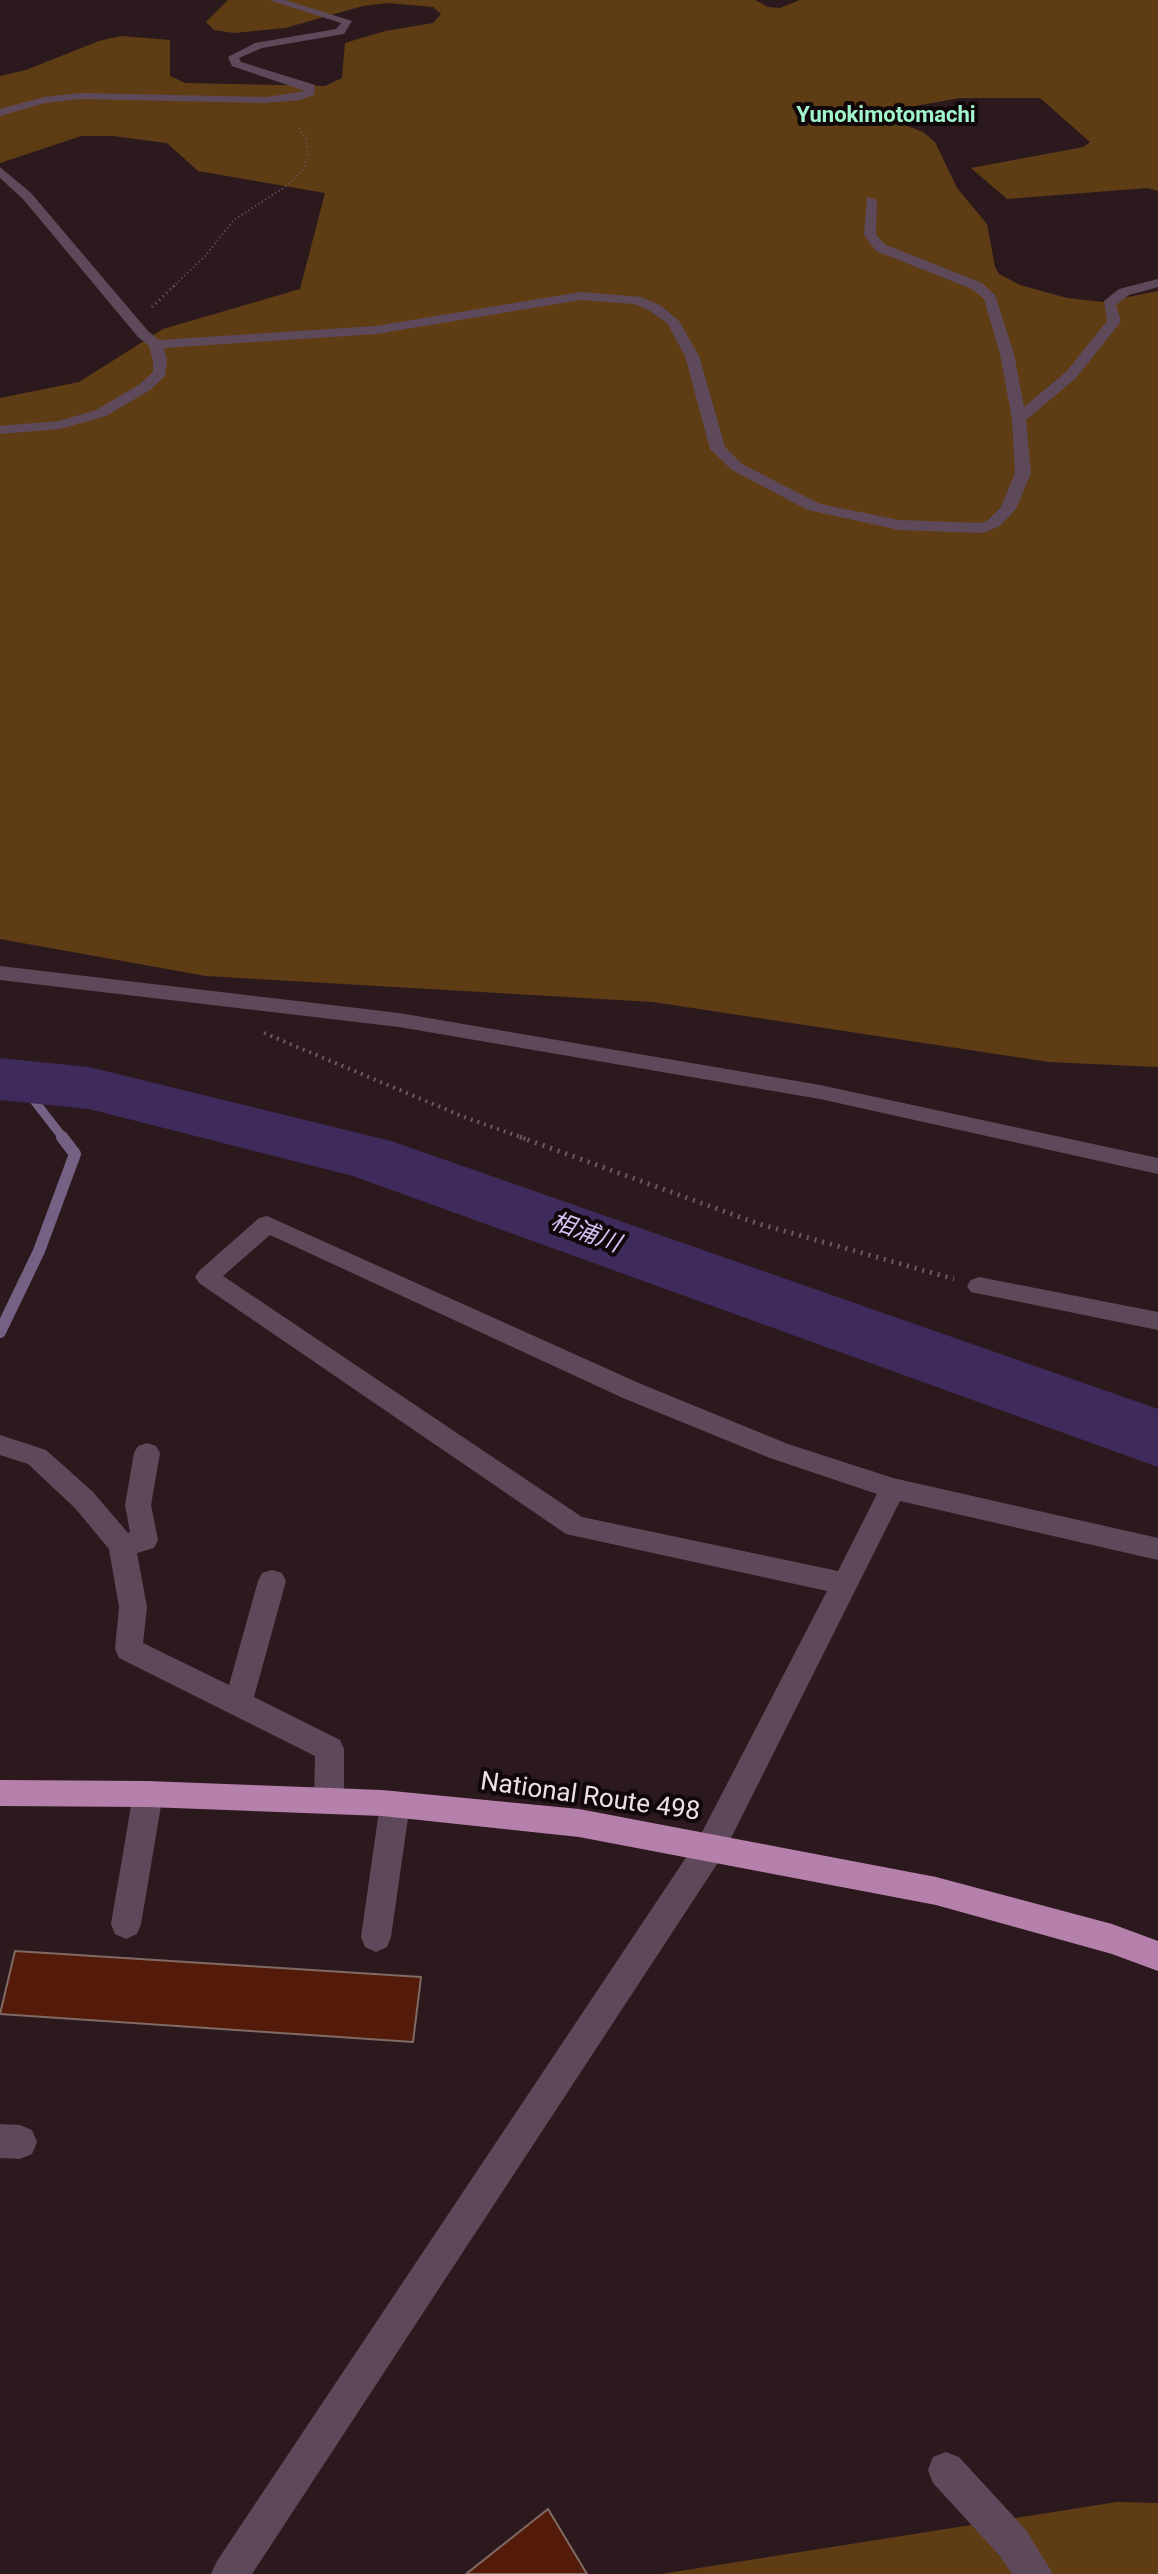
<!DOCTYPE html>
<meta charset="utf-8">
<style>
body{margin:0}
canvas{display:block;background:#2c191e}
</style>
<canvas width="1158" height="2574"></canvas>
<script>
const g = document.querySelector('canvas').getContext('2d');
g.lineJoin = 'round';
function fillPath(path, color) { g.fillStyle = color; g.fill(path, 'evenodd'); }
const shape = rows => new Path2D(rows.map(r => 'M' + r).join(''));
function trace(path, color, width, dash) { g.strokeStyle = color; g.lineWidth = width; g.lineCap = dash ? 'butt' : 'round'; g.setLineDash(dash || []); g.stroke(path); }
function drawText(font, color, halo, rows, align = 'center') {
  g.font = font + ' Roboto,"Noto Sans JP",sans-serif'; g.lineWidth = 8; g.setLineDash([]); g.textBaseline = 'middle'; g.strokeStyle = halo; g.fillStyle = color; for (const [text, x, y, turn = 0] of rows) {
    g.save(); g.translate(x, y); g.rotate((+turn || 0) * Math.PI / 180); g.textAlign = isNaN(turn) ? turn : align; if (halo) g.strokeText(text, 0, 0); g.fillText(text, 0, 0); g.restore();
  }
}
const forest = shape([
 [228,0,755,0,768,7,780,8,800,0,1158,0,1158,191,1147,188,1007,199,971,168,1084,147,1090,142,1040,98,960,98,887,111,902,124,923,132,935,142,957,188,987,224,995,267,999,274,1020,285,1067,298,1103,302,1158,291,1158,1067,1049,1062,653,1002,206,976,0,939,0,398,79,382,163,329,300,289,325,193,198,171,167,143,113,136,81,136,0,163,0,76,26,70,99,41,121,36,170,40,170,76,185,83,325,86,342,78,345,43,385,31,433,23,441,14,433,7,387,3,363,6,285,28,234,33,214,30,206,22],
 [1117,2502,1158,2503,1158,2574,661,2574]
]);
const streamFar1 = shape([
 [19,1081,64,1139]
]);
const stream = shape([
 [0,1332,39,1251,75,1154,62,1137]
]);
const river = shape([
 [0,1058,89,1067,391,1141,1158,1409,1158,1467,353,1176,89,1109,0,1100,0,1058]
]);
const building = shape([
 [15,1951,421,1977,413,2042,0,2014,15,1951],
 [548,2509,587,2574,466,2574,548,2509]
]);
const pathFar3 = shape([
 [173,287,205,256,234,220,288,185,304,169,308,155,306,139,299,128]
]);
const pathFar2 = shape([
 [152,307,175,285]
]);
const pathFar1 = shape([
 [264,1033,464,1117,526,1139]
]);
const path = shape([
 [520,1137,756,1223,954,1279]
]);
const minor = shape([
 [269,0,285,0,352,21,344,34,262,48,239,58,241,62,315,85,314,95,300,100,267,103,80,99,45,103,0,116,0,109,44,97,80,93,267,97,305,91,232,66,228,57,255,43,336,29,341,23,269,0],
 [0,167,31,193,148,331,159,340,376,326,581,292,641,297,660,305,679,321,699,356,725,447,742,464,820,504,899,520,981,523,988,520,1001,507,1015,473,1012,419,1000,354,984,299,972,289,876,251,864,235,867,197,877,200,876,235,886,245,982,283,995,295,1014,354,1024,407,1066,372,1107,321,1104,301,1119,289,1158,279,1158,287,1129,295,1116,305,1121,321,1119,324,1076,378,1026,420,1031,473,1016,509,1000,526,983,533,899,530,808,510,732,470,710,449,685,356,667,323,650,311,634,304,581,300,376,334,164,348,167,361,165,376,150,390,106,416,60,429,0,434,0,426,59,421,96,410,140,384,153,372,153,361,149,346,138,337,23,199,0,178,0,167],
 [0,966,399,1013,820,1085,1158,1158,1158,1174,820,1099,399,1027,0,980,0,966],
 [267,1216,641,1384,788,1444,893,1478,1158,1538,1158,1560,900,1501,721,1858,252,2574,211,2574,217,2561,699,1838,827,1591,566,1534,199,1283,195,1277,199,1271,259,1218,267,1216],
 [270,1235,623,1398,770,1458,877,1494,838,1571,582,1517,223,1276,270,1235],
 [979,1277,1158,1312,1158,1330,971,1292,967,1286,971,1280,979,1277],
 [0,1435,46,1450,93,1492,128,1533,130,1532,125,1505,134,1453,138,1446,147,1443,156,1446,160,1453,151,1505,158,1540,154,1548,137,1553,147,1607,143,1643,229,1685,258,1581,262,1573,272,1570,282,1573,286,1581,254,1697,340,1740,344,1749,344,1801,339,1811,329,1814,319,1811,314,1801,315,1756,119,1658,115,1649,119,1607,109,1549,75,1508,28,1464,0,1455,0,1435],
 [148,1781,158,1785,163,1794,141,1924,137,1934,126,1939,115,1934,111,1924,133,1794,138,1785,148,1781],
 [395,1791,405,1794,410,1804,391,1937,387,1947,376,1952,365,1947,361,1937,380,1804,385,1794,395,1791],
 [0,2124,20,2125,32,2130,37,2142,32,2154,20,2159,0,2158,0,2124],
 [946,2452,959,2457,1026,2530,1053,2574,1012,2574,1000,2556,933,2483,928,2470,933,2457,946,2452]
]);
const highway = shape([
 [0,1780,148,1781,382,1790,579,1809,936,1877,1112,1924,1158,1941,1158,1971,1112,1954,936,1905,579,1837,382,1816,148,1807,0,1806,0,1780]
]);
const farQuarternames = [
 ["Yunokimotomachi",886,116]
];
const waterNames = [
 ["相浦川",585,1234,20]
];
const nearStreetnames = [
 ["National Route 498",590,1798,8]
];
fillPath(forest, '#5e3d15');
trace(streamFar1, '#746184', 9);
trace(stream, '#746184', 12);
fillPath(river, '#3f2a5c');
fillPath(building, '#541b0b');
trace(building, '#806a64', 2);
trace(pathFar3, '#6b5a5e', 2, [1, 3]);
trace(pathFar2, '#6b5a5e', 3, [1, 4]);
trace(pathFar1, '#6b5a5e', 4, [2, 5]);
trace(path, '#6b5a5e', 5, [2, 6]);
fillPath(minor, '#5e495a');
fillPath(highway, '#b680ac');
drawText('bold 22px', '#a1f5cd', '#0f0709', farQuarternames);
drawText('italic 24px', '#d4c2f4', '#0f0709', waterNames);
drawText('26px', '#eee1e3', '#0f0709', nearStreetnames);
</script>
